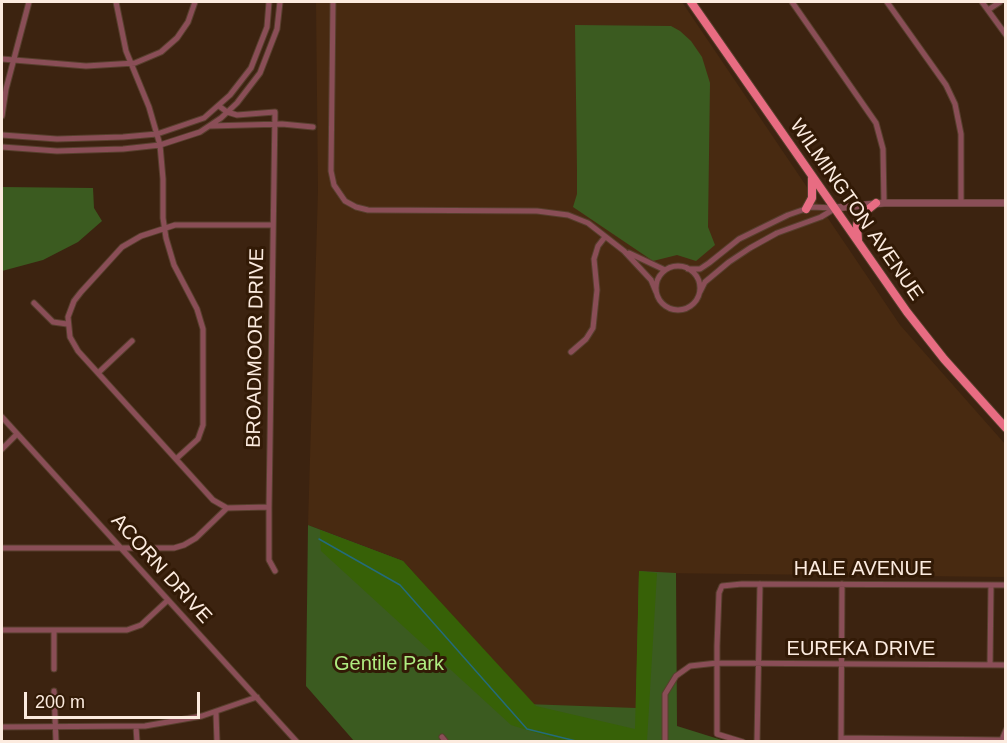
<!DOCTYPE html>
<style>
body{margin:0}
#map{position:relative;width:1007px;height:743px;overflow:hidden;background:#3c2310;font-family:Arial,sans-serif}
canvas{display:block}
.frame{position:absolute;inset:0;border:3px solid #fcebdf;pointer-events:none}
.scale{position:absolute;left:24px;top:692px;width:176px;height:27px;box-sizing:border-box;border:3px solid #fcebdf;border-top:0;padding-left:8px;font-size:18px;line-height:21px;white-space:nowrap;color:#fcebdf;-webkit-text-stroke:4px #321a06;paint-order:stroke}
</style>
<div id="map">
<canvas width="1007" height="743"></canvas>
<div class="frame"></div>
<div class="scale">200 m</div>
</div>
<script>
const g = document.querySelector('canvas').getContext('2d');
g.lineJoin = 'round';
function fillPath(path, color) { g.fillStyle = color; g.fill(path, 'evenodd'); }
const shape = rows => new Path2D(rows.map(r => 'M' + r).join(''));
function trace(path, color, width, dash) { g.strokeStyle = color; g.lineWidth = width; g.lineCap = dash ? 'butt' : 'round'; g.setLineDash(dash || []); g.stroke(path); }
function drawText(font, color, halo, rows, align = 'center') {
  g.font = font + ' Arial,sans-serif'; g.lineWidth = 6; g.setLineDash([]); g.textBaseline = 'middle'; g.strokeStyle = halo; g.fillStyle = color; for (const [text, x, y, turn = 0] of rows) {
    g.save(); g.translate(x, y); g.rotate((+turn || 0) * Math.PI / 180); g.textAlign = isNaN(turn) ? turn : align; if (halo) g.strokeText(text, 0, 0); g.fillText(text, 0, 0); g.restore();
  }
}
const built = shape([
 [316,2,682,2,900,325,1005,444,1005,577,657,573,635,729,536,707,403,561,308,525,318,191]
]);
const green = shape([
 [575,25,671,26,680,31,691,41,702,57,710,83,708,227,715,245,696,261,677,255,653,261,573,207,577,194,577,171],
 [2,187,93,188,94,208,102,221,78,242,43,260,2,271],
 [308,525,403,561,526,704,636,708,639,571,676,573,677,726,725,741,354,741,306,686]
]);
const forest = shape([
 [320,530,403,561,536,706,635,729,639,571,657,573,647,741,562,741,511,725,321,551]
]);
const stream = shape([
 [319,539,400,585,527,729,580,742]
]);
const minor = shape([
 [116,2,126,51,149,107,160,145,163,179,163,218,166,238,174,265,197,309,203,329,203,425,198,439,176,459],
 [333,2,331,171,334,185,345,201,356,207,368,210,537,211,568,215,588,223,624,251,651,280,656,292],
 [792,2,876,123,883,149,884,203],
 [887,2,946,85,955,104,961,134,961,203],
 [982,2,1006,35],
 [988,10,1000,2],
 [2,59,86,66,135,63,161,52,177,38,188,22,195,2],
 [219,106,227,112,237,115,275,112,269,507,269,560,275,571],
 [2,116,6,89,29,2],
 [210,126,282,124,313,127],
 [2,135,57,139,123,137,157,134,204,118,230,95,251,68,267,27,269,2],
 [2,147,57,151,123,149,160,145,200,132,221,118,237,103,260,73,277,29,280,2],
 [629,253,665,270],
 '656 288a22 22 0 1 1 44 0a22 22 0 1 1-44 0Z',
 [688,269,700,269,709,263,739,239,788,215,811,207,835,208],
 [700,292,705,282,729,262,750,248,777,233,821,217,834,209],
 [34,303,53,322,67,324],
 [571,352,586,339,593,328,597,290,594,259,598,246,605,237],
 [98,373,132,341],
 [2,417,297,742],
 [2,449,17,434],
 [227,508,213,500,78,351,70,337,68,317,74,301,81,292,122,247,141,236,175,225,272,225],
 [2,548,174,548,184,545,196,538,227,508,269,507],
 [2,630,127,630,141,625,168,600],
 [54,630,54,669],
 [990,665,991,585],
 [54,691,56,742],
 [216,713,217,742],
 [2,727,145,726,202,716,257,697],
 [136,727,137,742],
 [442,737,446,742],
 [841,738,1001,740],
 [665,742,665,694,676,676,690,666,717,663,1006,665],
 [743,742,717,734,717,646,719,593,722,586,742,584,1006,585],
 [757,742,760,584],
 [841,742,842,584],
 [1001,742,1006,730]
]);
const tertiary = shape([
 [835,208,884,203,1006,203]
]);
const primary = shape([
 [691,2,907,312,944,359,1006,428],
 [806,209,812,198,812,178],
 [858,240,857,225,859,217,876,203]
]);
const streetNames = [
 ["WILMINGTON AVENUE",856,210,55],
 ["BROADMOOR DRIVE",256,348,-89],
 ["ACORN DRIVE",161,569,48],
 ["HALE AVENUE",863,569],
 ["EUREKA DRIVE",861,649]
];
const parkNames = [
 ["Gentile Park",389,664]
];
fillPath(built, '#482a11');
fillPath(green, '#3b5b20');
fillPath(forest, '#376107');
trace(stream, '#246b7b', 1.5);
trace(minor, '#573f2d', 7);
trace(tertiary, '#573f2d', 8);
trace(primary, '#573f2d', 10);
trace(minor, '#8a4e57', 5);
trace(tertiary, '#8a4e57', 7);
trace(primary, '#e86c82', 8);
drawText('20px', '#fcebdf', '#321a06', streetNames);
drawText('20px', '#afec80', '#321a06', parkNames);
</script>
